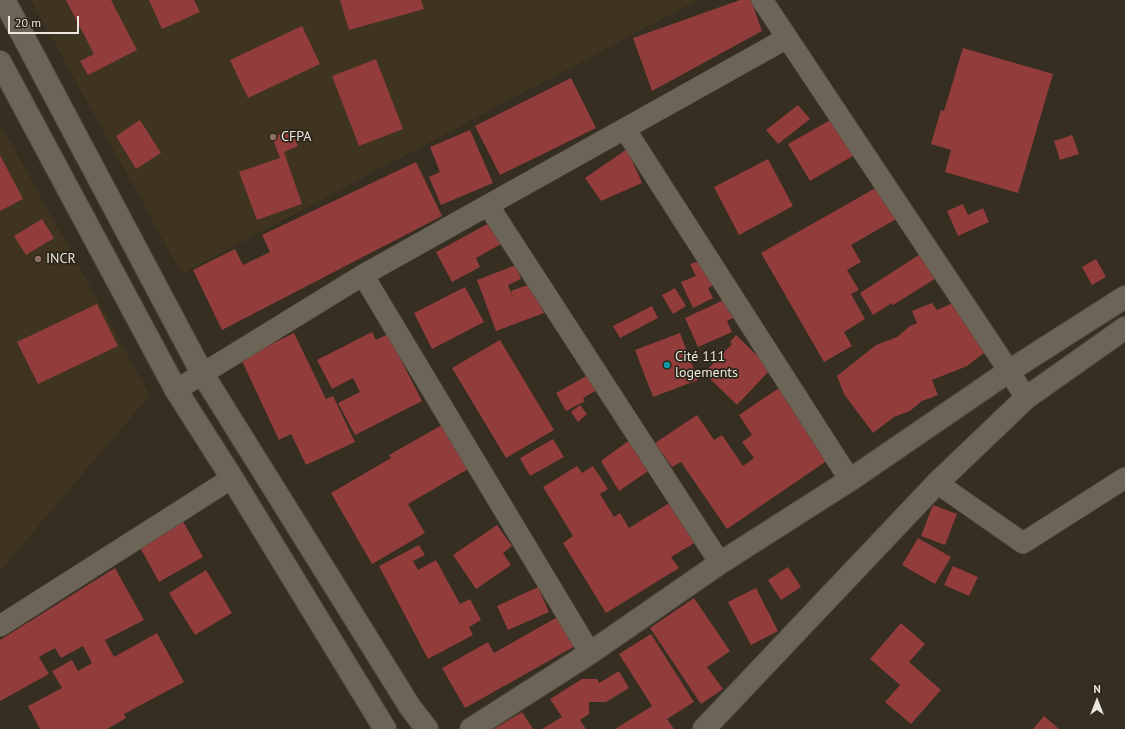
<!DOCTYPE html>
<meta charset="utf-8">
<style>
body{margin:0}
#map{position:relative;width:1125px;height:729px;overflow:hidden;background:#352e21;font-family:"PT Sans",sans-serif}
canvas{display:block}
.north{position:absolute;left:1077px;top:681px;width:40px;height:40px;-webkit-text-stroke:3px #2b2418;paint-order:stroke;rotate:0deg;font-size:11px;font-weight:700;line-height:16px;text-align:center;color:#ebe7de}
.north::after{content:'';display:block;margin:auto;width:14px;height:18px;background:#ebe7de;clip-path:polygon(50% 0,100% 100%,50% 72%,0 100%)}
.scale{position:absolute;left:8px;top:16px;width:71px;height:18px;box-sizing:border-box;border:2px solid #ebe7de;border-top:0;padding-left:5px;font-size:12px;line-height:14px;white-space:nowrap;color:#ebe7de;-webkit-text-stroke:3px #2b2418;paint-order:stroke}
</style>
<div id="map">
<canvas width="1125" height="729"></canvas>
<div class="north">N</div>
<div class="scale">20 m</div>
</div>
<script>
const g = document.querySelector('canvas').getContext('2d');
g.lineJoin = 'round';
function fillPath(path, color) { g.fillStyle = color; g.fill(path, 'evenodd'); }
const shape = rows => new Path2D(rows.map(r => 'M' + r).join(''));
function trace(path, color, width, dash) { g.strokeStyle = color; g.lineWidth = width; g.lineCap = dash ? 'butt' : 'round'; g.setLineDash(dash || []); g.stroke(path); }
function drawText(font, color, halo, rows, align = 'center') {
  g.font = font + ' "PT Sans",sans-serif'; g.lineWidth = 3.5; g.setLineDash([]); g.textBaseline = 'middle'; g.strokeStyle = halo; g.fillStyle = color; for (const [text, x, y, turn = 0] of rows) {
    g.save(); g.translate(x, y); g.rotate((+turn || 0) * Math.PI / 180); g.textAlign = isNaN(turn) ? turn : align; if (halo) g.strokeText(text, 0, 0); g.fillText(text, 0, 0); g.restore();
  }
}
const built = shape([
 [31,0,698,0,182,274],
 [0,123,150,395,0,571]
]);
const building = shape([
 [66,0,111,0,137,50,88,75,80,61,94,54],
 [149,0,194,0,200,12,162,29],
 [340,0,421,0,424,9,349,30],
 [740,0,751,0,762,31,652,91,633,38],
 [302,26,320,64,248,98,230,60],
 [963,48,1053,74,1018,193,945,172,951,150,931,144,941,110,944,111],
 [376,59,403,129,359,146,332,76],
 [571,78,596,128,500,175,475,126],
 [798,105,810,119,778,144,766,130],
 [832,119,858,153,810,181,788,144],
 [140,120,161,153,136,169,116,136],
 [292,130,298,146,284,152,302,204,257,220,239,172,280,158,272,137],
 [470,130,493,183,441,205,429,177,440,172,430,147],
 [1072,135,1079,154,1060,160,1054,141],
 [627,149,642,183,601,201,585,178],
 [0,155,23,199,0,211],
 [768,159,793,206,739,235,714,187],
 [416,162,442,216,222,330,193,270,235,249,243,265,270,252,262,235],
 [879,186,898,218,851,245,861,262,847,270,859,290,851,294,865,319,844,332,852,346,824,362,761,253],
 [963,204,968,215,983,208,989,222,958,236,947,211],
 [42,219,54,238,26,255,14,236],
 [491,222,503,243,476,258,480,267,452,282,436,252],
 [922,253,938,277,893,305,892,303,873,315,860,293],
 [1096,259,1106,277,1092,285,1082,267],
 [703,260,716,284,708,288,713,298,693,308,681,282,696,276,690,264],
 [516,265,521,279,508,285,514,300,511,291,533,283,544,313,496,331,477,280],
 [465,287,484,322,432,349,414,313],
 [675,288,686,306,673,314,662,295],
 [728,298,736,316,727,321,732,332,698,347,685,318],
 [932,303,937,310,953,303,978,334,974,338,985,352,967,366,932,380,938,395,922,401,910,411,894,417,873,433,844,394,837,376,876,345,897,337,910,326,917,323,912,311],
 [97,304,118,346,38,384,17,342],
 [652,306,658,318,620,338,613,326],
 [372,332,376,340,390,333,398,354,422,401,355,435,338,403,360,392,353,378,332,389,317,360],
 [294,333,326,399,333,396,355,442,306,465,291,434,279,440,241,359],
 [680,333,698,380,653,397,635,350],
 [736,335,771,369,737,405,704,373,732,344,730,342],
 [500,340,554,430,506,458,452,368],
 [590,374,599,389,583,398,585,401,566,411,556,393],
 [779,388,828,460,727,529,681,462,672,467,655,443,697,415,714,440,722,435,743,466,754,458,742,442,752,435,739,415],
 [580,405,587,414,578,422,571,412],
 [442,425,468,469,408,504,425,533,372,564,331,493,391,458,389,455],
 [553,439,564,457,530,476,520,458],
 [631,439,651,469,619,491,601,461],
 [577,466,582,473,593,466,608,489,600,494,614,517,620,513,629,528,671,502,696,542,671,557,679,568,606,613,563,543,573,536,543,487],
 [933,505,957,514,945,545,921,536],
 [180,516,203,557,159,582,136,540],
 [497,525,512,546,503,553,511,565,476,589,453,555],
 [918,538,951,557,935,584,902,565],
 [419,545,425,555,413,561,418,570,436,560,460,604,470,599,481,620,469,627,473,635,428,659,379,566],
 [953,566,978,577,969,596,944,585],
 [788,567,801,587,781,600,768,580],
 [115,568,144,620,105,640,114,657,157,633,184,682,124,714,126,718,107,729,40,729,28,706,62,688,52,671,72,660,78,671,92,663,83,646,61,658,55,648,39,657,49,674,0,701,0,640],
 [206,570,232,613,195,635,169,593],
 [538,587,549,612,508,630,497,606],
 [756,588,778,631,751,645,728,602],
 [694,598,730,651,707,667,723,689,701,704,650,628],
 [561,615,577,645,465,708,442,668,488,642,494,653],
 [901,623,925,644,909,662,941,690,911,724,885,702,900,685,870,659],
 [651,634,694,702,667,719,674,729,615,729,652,706,619,654],
 [619,671,629,688,606,702,589,702,589,714,580,720,586,729,542,729,562,717,550,699,582,679,597,679,599,683],
 [522,712,533,729,494,729],
 [1044,716,1059,729,1033,729]
]);
const street = shape([
 [762,0,1009,371,1026,398],
 [625,129,850,480],
 [488,205,720,563],
 [363,275,590,653],
 [176,390,363,275,787,38],
 [937,483,1023,543,1125,478],
 [0,626,232,478]
]);
const secondary = shape([
 [4,0,202,373,410,707,427,729],
 [0,62,176,390,232,478,385,729],
 [471,729,590,653,720,563,850,480,1009,371,1125,297],
 [704,729,937,483,1026,398,1125,328]
]);
const markers = [
 [273,137,4,"#8d6e63"],
 [38,259,4,"#8d6e63"],
 [667,365,4,"#0f9aa8"]
];
const poiNames = [
 ["CFPA",281,137],
 ["INCR",46,259],
 ["Cité 111",675,357],
 ["logements",675,373]
];
fillPath(built, '#3e3420');
fillPath(building, '#933c3c');
trace(street, '#534c41', 22);
trace(secondary, '#534c41', 24);
trace(street, '#6c6456', 21);
trace(secondary, '#6c6456', 22);
for (const [x, y, r, color] of markers) { const dot = new Path2D(); dot.arc(x, y, r, 0, 2 * Math.PI); g.fillStyle = color; g.fill(dot); trace(dot, '#2b2418', 1.5); }
drawText('14px', '#ebe7de', '#2b2418', poiNames, 'left');
</script>
